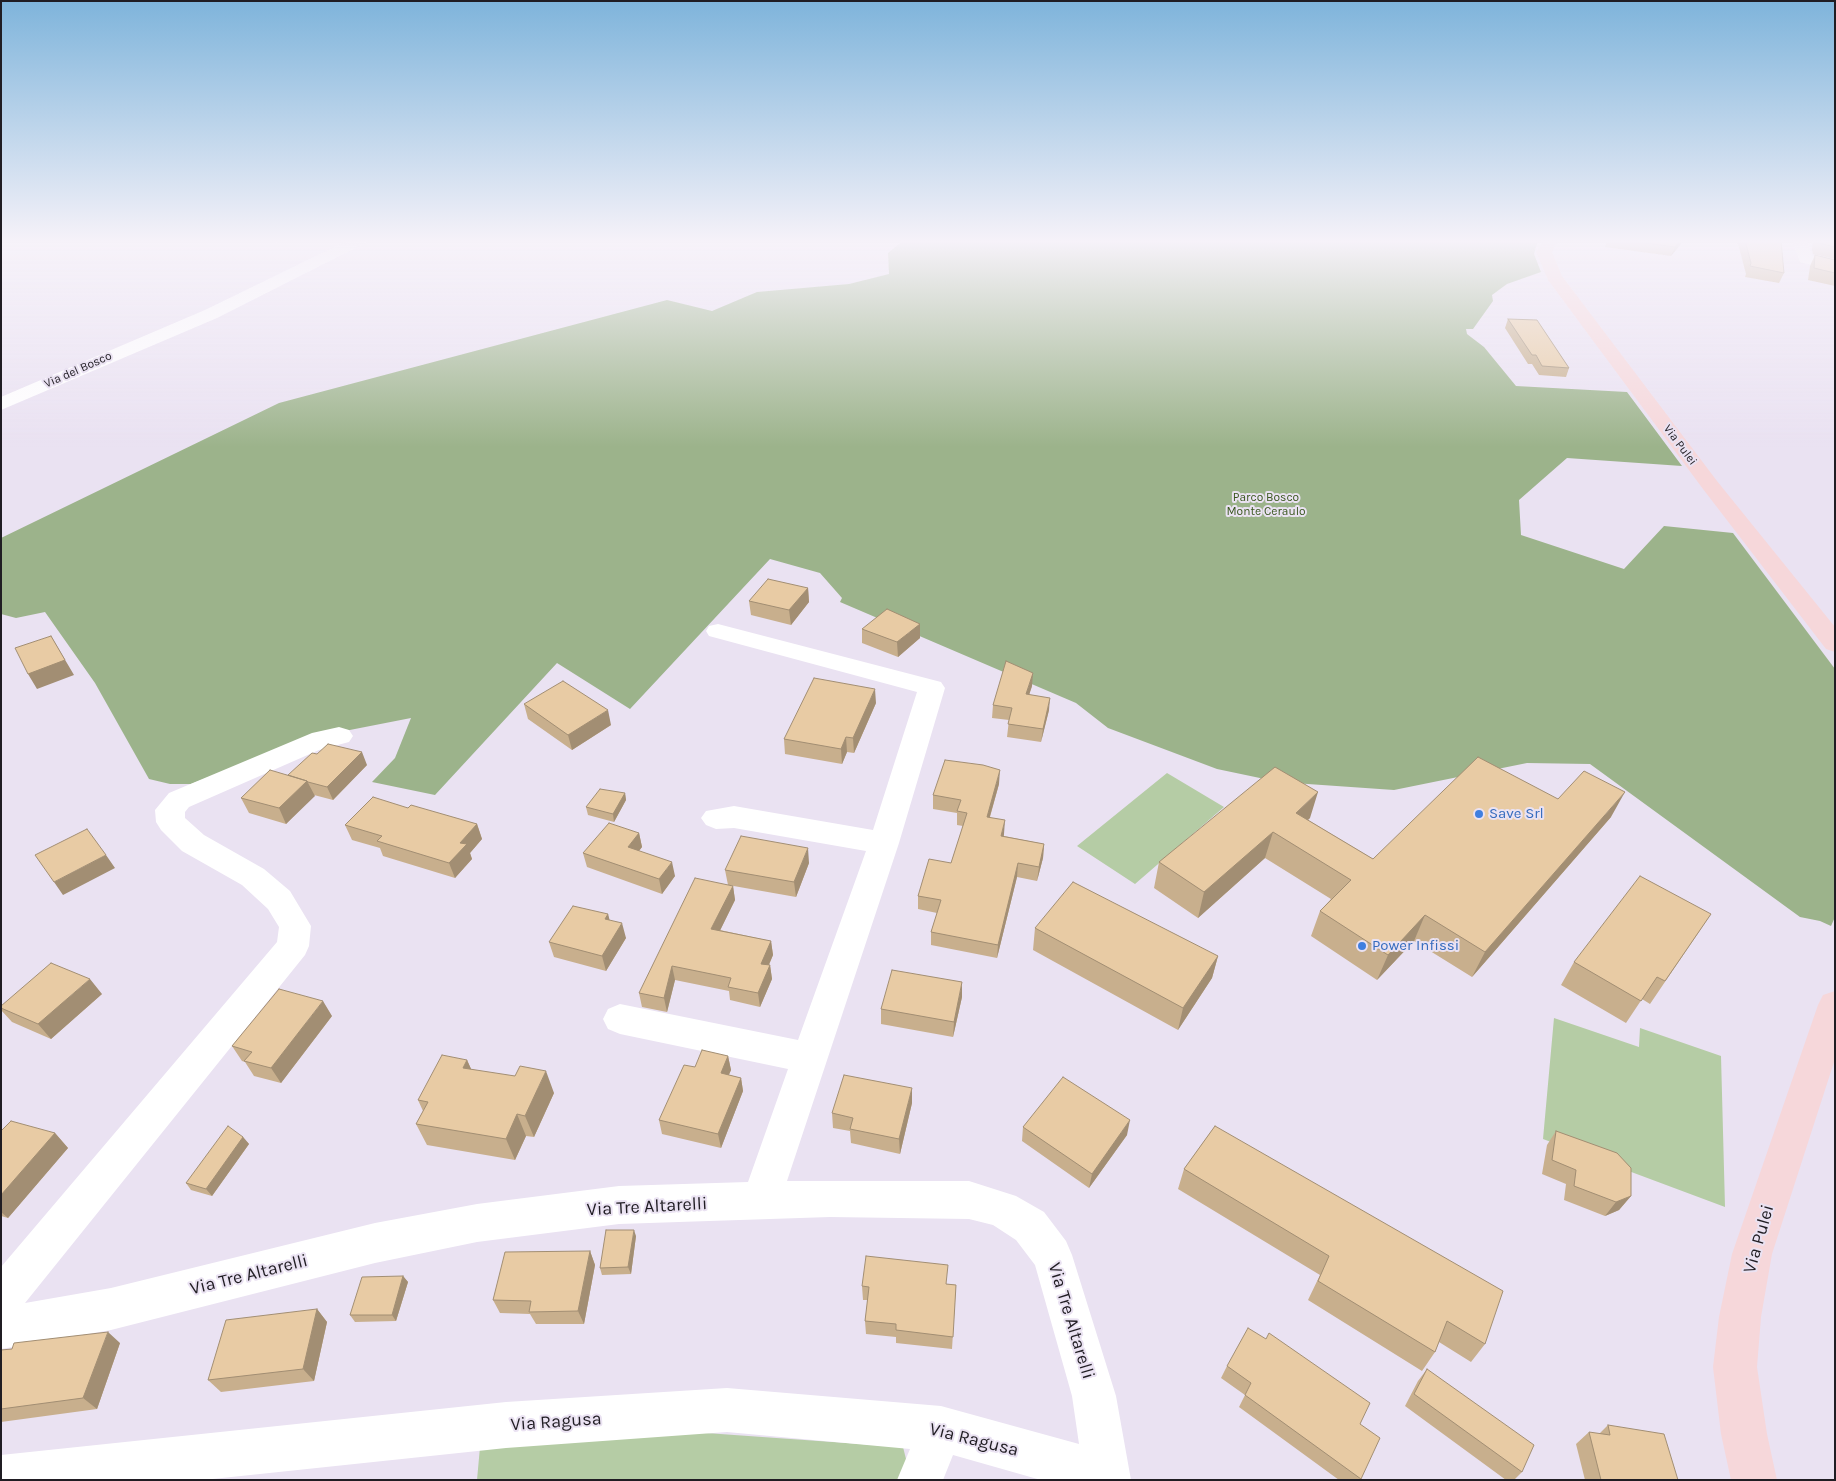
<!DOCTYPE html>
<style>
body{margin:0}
#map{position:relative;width:1836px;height:1481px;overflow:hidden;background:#eae2f2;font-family:Karla,sans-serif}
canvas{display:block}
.frame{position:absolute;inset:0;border:2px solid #201d23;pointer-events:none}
</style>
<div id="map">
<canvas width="1836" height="1481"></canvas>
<div class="frame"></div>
</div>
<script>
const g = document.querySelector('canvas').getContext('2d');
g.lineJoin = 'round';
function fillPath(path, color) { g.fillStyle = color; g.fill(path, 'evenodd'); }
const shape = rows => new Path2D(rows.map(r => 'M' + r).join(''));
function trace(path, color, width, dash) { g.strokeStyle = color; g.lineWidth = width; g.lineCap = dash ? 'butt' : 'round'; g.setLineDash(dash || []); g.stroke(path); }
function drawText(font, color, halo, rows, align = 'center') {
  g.font = font + ' Karla,sans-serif'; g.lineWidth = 4; g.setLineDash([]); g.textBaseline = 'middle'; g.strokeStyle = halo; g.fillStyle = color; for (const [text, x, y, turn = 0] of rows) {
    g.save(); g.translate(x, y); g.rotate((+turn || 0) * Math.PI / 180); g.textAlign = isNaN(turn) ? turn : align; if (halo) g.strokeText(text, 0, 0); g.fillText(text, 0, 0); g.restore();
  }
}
const green = shape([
 [1167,773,1224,807,1135,884,1077,846],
 [1554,1018,1639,1047,1640,1028,1721,1056,1725,1207,1543,1139],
 [692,1432,903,1447,908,1467,902,1480,477,1480,480,1447]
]);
const forest = shape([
 [904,240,1538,240,1534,254,1541,272,1507,284,1492,295,1493,301,1473,329,1466,329,1467,334,1484,347,1516,386,1627,392,1682,466,1567,458,1519,500,1521,535,1624,569,1664,526,1733,533,1835,669,1835,917,1831,926,1820,921,1800,917,1590,764,1527,763,1394,790,1279,782,1217,769,1108,728,1076,703,840,602,842,598,820,573,770,559,630,709,557,663,435,795,372,782,395,758,411,718,309,738,191,784,170,784,149,779,95,683,45,612,16,618,1,614,1,538,279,403,667,300,712,311,757,292,849,284,889,274,888,253]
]);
const minor = shape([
 [349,240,367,240,365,243,217,318,1,410,1,397,205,310,349,240],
 [1792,240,1806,240,1812,256,1835,261,1835,271,1800,262,1792,240],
 [718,624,941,682,945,688,899,843,787,1181,969,1181,1016,1196,1044,1212,1066,1241,1072,1255,1116,1396,1131,1480,1041,1480,953,1455,943,1480,897,1480,910,1449,727,1432,506,1448,203,1480,1,1480,1,1455,506,1402,727,1388,941,1406,1079,1444,1072,1396,1035,1265,1016,1240,993,1225,969,1219,830,1217,619,1224,477,1242,375,1263,111,1330,1,1349,1,1267,277,942,279,927,268,909,242,885,182,851,161,830,156,822,155,810,169,793,312,733,339,727,349,730,353,736,349,742,319,750,189,807,185,812,185,818,204,835,264,869,290,891,311,926,309,946,305,955,25,1303,111,1288,375,1223,477,1204,619,1186,748,1182,788,1069,620,1034,608,1029,603,1019,608,1009,620,1004,798,1040,866,851,734,828,716,829,706,825,701,818,706,811,734,806,873,830,917,692,709,636,706,631,709,626,718,624]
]);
const major = shape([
 [1544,240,1558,240,1552,252,1562,276,1717,481,1835,627,1835,652,1826,649,1703,489,1548,280,1536,252,1544,240],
 [1835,991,1835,1059,1772,1254,1761,1317,1757,1367,1767,1434,1777,1480,1731,1480,1721,1434,1713,1367,1719,1317,1732,1254,1818,1005,1823,995,1835,991]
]);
const wall = shape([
 [262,240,297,240,279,243],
 [1608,240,1684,240,1671,256,1605,247],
 [1737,240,1781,240,1784,273,1779,283,1745,277,1746,274],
 [1813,240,1835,240,1835,259,1813,254,1812,250],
 [1815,255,1835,260,1835,286,1808,280,1810,266],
 [1508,319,1569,368,1566,377,1539,375,1532,364,1528,364,1505,328],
 [808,588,809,602,791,625,751,615,749,601],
 [862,629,920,638,898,657,862,643],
 [1032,686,1029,695,1049,710,1041,742,1007,737,1009,720,992,718,993,705],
 [876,703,854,753,847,752,842,764,785,754,784,739],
 [524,704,611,725,572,750,528,719],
 [367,765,333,800,314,795,286,824,249,813,241,798,288,775],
 [999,784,990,817,1004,834,1004,836,1044,844,1043,858,1037,881,1017,877,997,958,931,945,931,932,937,913,918,909,918,896,951,863,963,826,957,825,957,813,933,809,933,795],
 [625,793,626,800,614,822,588,815,586,807],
 [1558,799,1611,817,1472,977,1414,941,1377,980,1311,936,1320,911,1331,899,1265,858,1198,918,1154,888,1159,862,1310,818,1308,820,1373,859],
 [408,808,477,824,482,839,470,853,472,859,455,878,383,856,380,848,352,840,345,825],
 [639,833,642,847,639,851,675,876,662,894,587,867,583,853],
 [809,863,796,897,728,885,725,870],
 [733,886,735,900,720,930,771,941,773,955,769,965,770,965,772,979,760,1007,730,1000,729,991,675,980,667,1012,642,1007,639,993],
 [608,914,609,920,626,938,606,971,554,957,549,942],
 [1711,914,1650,1004,1642,999,1626,1023,1561,985,1574,962],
 [1035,928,1218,956,1212,978,1178,1030,1033,950],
 [102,994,51,1039,12,1022,1,1010,1,1006],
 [962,997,953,1037,881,1024,881,1009],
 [332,1016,281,1083,254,1076,245,1062,242,1061,232,1046],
 [728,1056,731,1070,729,1075,741,1078,743,1091,721,1148,662,1134,659,1120],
 [467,1060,471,1069,554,1093,534,1137,526,1136,515,1160,427,1145,416,1124,423,1111,418,1100],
 [912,1103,900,1154,851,1143,850,1131,833,1128,832,1113],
 [1215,1126,1485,1344,1471,1362,1439,1342,1435,1352,1422,1371,1308,1300,1320,1275,1178,1189,1184,1169],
 [1023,1127,1127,1135,1089,1188,1022,1141],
 [1,1131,55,1133,68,1148,8,1218,1,1216],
 [1556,1131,1631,1196,1619,1210,1605,1216,1564,1200,1566,1184,1542,1174,1547,1145],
 [243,1137,249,1144,212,1196,191,1190,186,1183],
 [636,1236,631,1274,602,1275,600,1268],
 [590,1251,595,1265,584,1324,536,1324,530,1314,500,1313,493,1300],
 [403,1276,408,1282,396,1321,355,1322,350,1315],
 [947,1284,956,1285,952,1349,896,1343,896,1337,866,1334,865,1321,868,1300,863,1300,862,1286],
 [317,1309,327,1322,314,1381,221,1392,208,1380],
 [120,1343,97,1409,1,1422,1,1350],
 [1227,1366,1360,1424,1361,1479,1360,1480,1339,1480,1239,1407,1245,1395,1221,1378],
 [1427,1369,1522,1472,1514,1480,1506,1480,1405,1406,1418,1381],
 [1608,1425,1678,1480,1585,1480,1576,1444,1589,1432,1599,1434]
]);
const shadedWall = shape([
 [278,240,297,240,279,243],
 [1680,240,1684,240,1671,256,1675,247],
 [808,588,809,602,791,625,789,610],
 [920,624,920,638,898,657,897,642],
 [51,636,74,675,37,689,28,674],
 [1033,673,1032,686,1025,707,1026,694],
 [875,689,876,703,854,753,853,738],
 [1050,698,1049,710,1041,742,1043,729],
 [608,710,611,725,572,750,568,735],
 [846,737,847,752,842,764,841,749],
 [362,752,367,765,333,800,327,787],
 [1000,770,999,784,986,830,987,817],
 [307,781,315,796,286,824,279,808],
 [1318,792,1310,818,1288,838,1296,813],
 [1625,792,1611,817,1472,977,1485,952],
 [625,793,626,800,614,822,613,814],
 [1005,820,1004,834,1000,850,1001,836],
 [477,824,482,839,470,853,472,859,455,878,449,863,460,843],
 [1273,832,1265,858,1198,918,1204,892],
 [639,833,642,847,631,861,628,847],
 [1044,844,1043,858,1037,881,1039,867],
 [808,848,809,863,796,897,794,882],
 [106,855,115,868,63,895,54,882],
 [672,862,675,876,662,894,659,879],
 [1018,863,1017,877,997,958,998,945],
 [733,886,735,900,714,943,711,929],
 [608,914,612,929,605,919],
 [1425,915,1414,941,1377,980,1388,955],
 [622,923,626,938,606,971,602,956],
 [771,941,773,955,763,978,761,964],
 [1218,956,1212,978,1178,1030,1183,1008],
 [770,965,772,979,760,1007,758,993],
 [672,966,675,980,667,1012,664,998],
 [90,979,102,994,51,1039,38,1024],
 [962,982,962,997,953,1037,954,1022],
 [323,1001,332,1016,281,1083,271,1068],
 [728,1056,731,1070,723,1087,721,1073],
 [467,1060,477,1082,463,1068],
 [546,1071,554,1093,534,1137,525,1116],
 [741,1078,743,1091,721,1148,718,1134],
 [912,1088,912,1103,900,1154,899,1139],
 [517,1114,526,1136,515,1160,506,1139],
 [1130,1120,1127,1135,1089,1188,1092,1174],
 [55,1133,68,1148,8,1218,1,1212,1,1195],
 [243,1137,249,1144,212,1196,206,1189],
 [1631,1196,1619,1210,1605,1216,1616,1202],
 [634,1230,636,1236,631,1274,628,1267],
 [590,1251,595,1265,584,1324,578,1311],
 [403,1276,408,1282,396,1321,392,1315],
 [317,1309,327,1322,314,1381,303,1369],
 [108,1332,120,1343,97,1409,83,1398]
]);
const building = shape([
 [1625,240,1680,240,1675,247,1625,240],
 [1745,240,1781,240,1784,273,1750,266,1751,263,1745,240],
 [1817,240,1835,240,1835,247,1819,243,1817,240],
 [1815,255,1835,260,1835,273,1814,268,1815,255],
 [1508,319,1537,320,1569,368,1542,366,1536,355,1532,355,1508,319],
 [768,579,808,588,789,610,749,601,768,579],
 [887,609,920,624,897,642,862,629,887,609],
 [51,636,65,660,28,674,15,648,51,636],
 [1006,661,1033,673,1026,694,1050,698,1043,729,1008,724,1012,708,993,705,1006,661],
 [814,678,875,689,853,738,846,737,841,749,784,739,814,678],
 [563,681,608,710,568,735,524,704,563,681],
 [328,744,362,752,327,787,308,782,307,781,288,775,312,753,317,754,328,744],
 [1478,757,1558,799,1584,771,1625,792,1485,952,1425,915,1388,955,1320,911,1351,880,1273,832,1204,892,1159,862,1275,767,1318,792,1296,813,1373,859,1478,757],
 [945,760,983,765,1000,770,987,817,1005,820,1001,836,1044,844,1039,867,1018,863,998,945,931,932,941,900,918,896,929,859,951,863,967,813,957,811,961,800,933,795,945,760],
 [270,770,307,781,279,808,241,798,270,770],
 [600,789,625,793,613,814,586,807,600,789],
 [373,797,408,808,411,805,477,824,460,843,467,844,449,863,377,841,382,836,345,825,373,797],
 [609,823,639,833,628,847,672,862,659,879,583,853,609,823],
 [87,829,106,855,54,882,35,855,87,829],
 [741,836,808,848,794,882,725,870,741,836],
 [1640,876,1711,914,1665,981,1657,977,1641,1001,1574,962,1640,876],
 [695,878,733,886,711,929,771,941,761,964,770,965,758,993,728,987,731,978,672,966,664,998,639,993,695,878],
 [1073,882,1218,956,1183,1008,1035,928,1073,882],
 [573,906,608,914,605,919,622,923,602,956,549,942,573,906],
 [51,963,90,979,38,1024,1,1008,1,1006,51,963],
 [892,970,962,982,954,1022,881,1009,892,970],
 [279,989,323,1001,271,1068,244,1061,252,1052,232,1046,279,989],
 [702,1050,728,1056,721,1073,741,1078,718,1134,659,1120,684,1065,695,1067,702,1050],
 [442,1055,467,1060,463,1068,515,1076,520,1066,546,1071,525,1116,517,1114,506,1139,416,1124,428,1102,418,1100,442,1055],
 [844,1075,912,1088,899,1139,850,1129,853,1118,832,1113,844,1075],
 [1063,1077,1130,1120,1092,1174,1023,1127,1063,1077],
 [11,1121,55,1133,1,1195,1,1131,11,1121],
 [228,1126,243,1137,206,1189,186,1183,228,1126],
 [1215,1126,1503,1291,1485,1344,1447,1321,1435,1352,1318,1281,1329,1256,1184,1169,1215,1126],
 [1556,1131,1617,1153,1631,1168,1631,1196,1616,1202,1574,1186,1576,1170,1552,1160,1556,1131],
 [606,1230,634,1230,628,1267,600,1268,606,1230],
 [590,1251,578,1311,529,1312,531,1301,493,1300,505,1252,590,1251],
 [866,1256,948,1265,946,1284,956,1285,953,1337,896,1330,896,1324,865,1321,869,1287,862,1286,866,1256],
 [403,1276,392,1315,350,1315,362,1277,403,1276],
 [317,1309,303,1369,208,1380,226,1320,317,1309],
 [1248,1328,1266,1339,1269,1333,1370,1403,1360,1424,1380,1438,1361,1479,1245,1395,1251,1383,1227,1366,1248,1328],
 [108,1332,83,1398,1,1409,1,1350,12,1349,14,1343,108,1332],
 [1427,1369,1534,1445,1522,1472,1414,1394,1427,1369],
 [1608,1425,1664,1434,1678,1480,1601,1480,1589,1432,1610,1435,1608,1425]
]);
const markers = [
 [1479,814,5,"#3f7fe0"],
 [1362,946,5,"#3f7fe0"]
];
const farStreetnames = [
 ["Via del Bosco",78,370,-24],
 ["Via Pulei",1680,445,53]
];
const farParknames = [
 ["Parco Bosco",1266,498],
 ["Monte Ceraulo",1266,512]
];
const shopNames = [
 ["Save Srl",1489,814],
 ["Power Infissi",1372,946]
];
const nearStreetnames = [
 ["Via Tre Altarelli",647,1207,-3],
 ["Via Pulei",1759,1239,-74],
 ["Via Tre Altarelli",249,1275,-14],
 ["Via Tre Altarelli",1071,1321,73],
 ["Via Ragusa",556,1422,-4],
 ["Via Ragusa",974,1440,14]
];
fillPath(green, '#b5cca5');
fillPath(forest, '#9cb38b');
fillPath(minor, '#fff');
fillPath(major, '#f6d7da');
fillPath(wall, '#c8af8d');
fillPath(shadedWall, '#a28e73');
fillPath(building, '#e8cba4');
trace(building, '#a28e73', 1);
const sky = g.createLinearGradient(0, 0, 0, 447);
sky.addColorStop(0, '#7eb4db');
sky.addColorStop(0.54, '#f6f2f9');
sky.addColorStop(1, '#f6f2f900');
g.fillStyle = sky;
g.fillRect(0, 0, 1836, 447);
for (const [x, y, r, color] of markers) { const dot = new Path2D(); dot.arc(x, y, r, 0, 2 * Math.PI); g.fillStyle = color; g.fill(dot); trace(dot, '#eae2f2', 2); }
drawText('12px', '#201d23', '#eae2f2', farStreetnames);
drawText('12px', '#38561d', '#eae2f2', farParknames);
drawText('15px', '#366cbe', '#eae2f2', shopNames, 'left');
drawText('18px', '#201d23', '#eae2f2', nearStreetnames);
</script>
